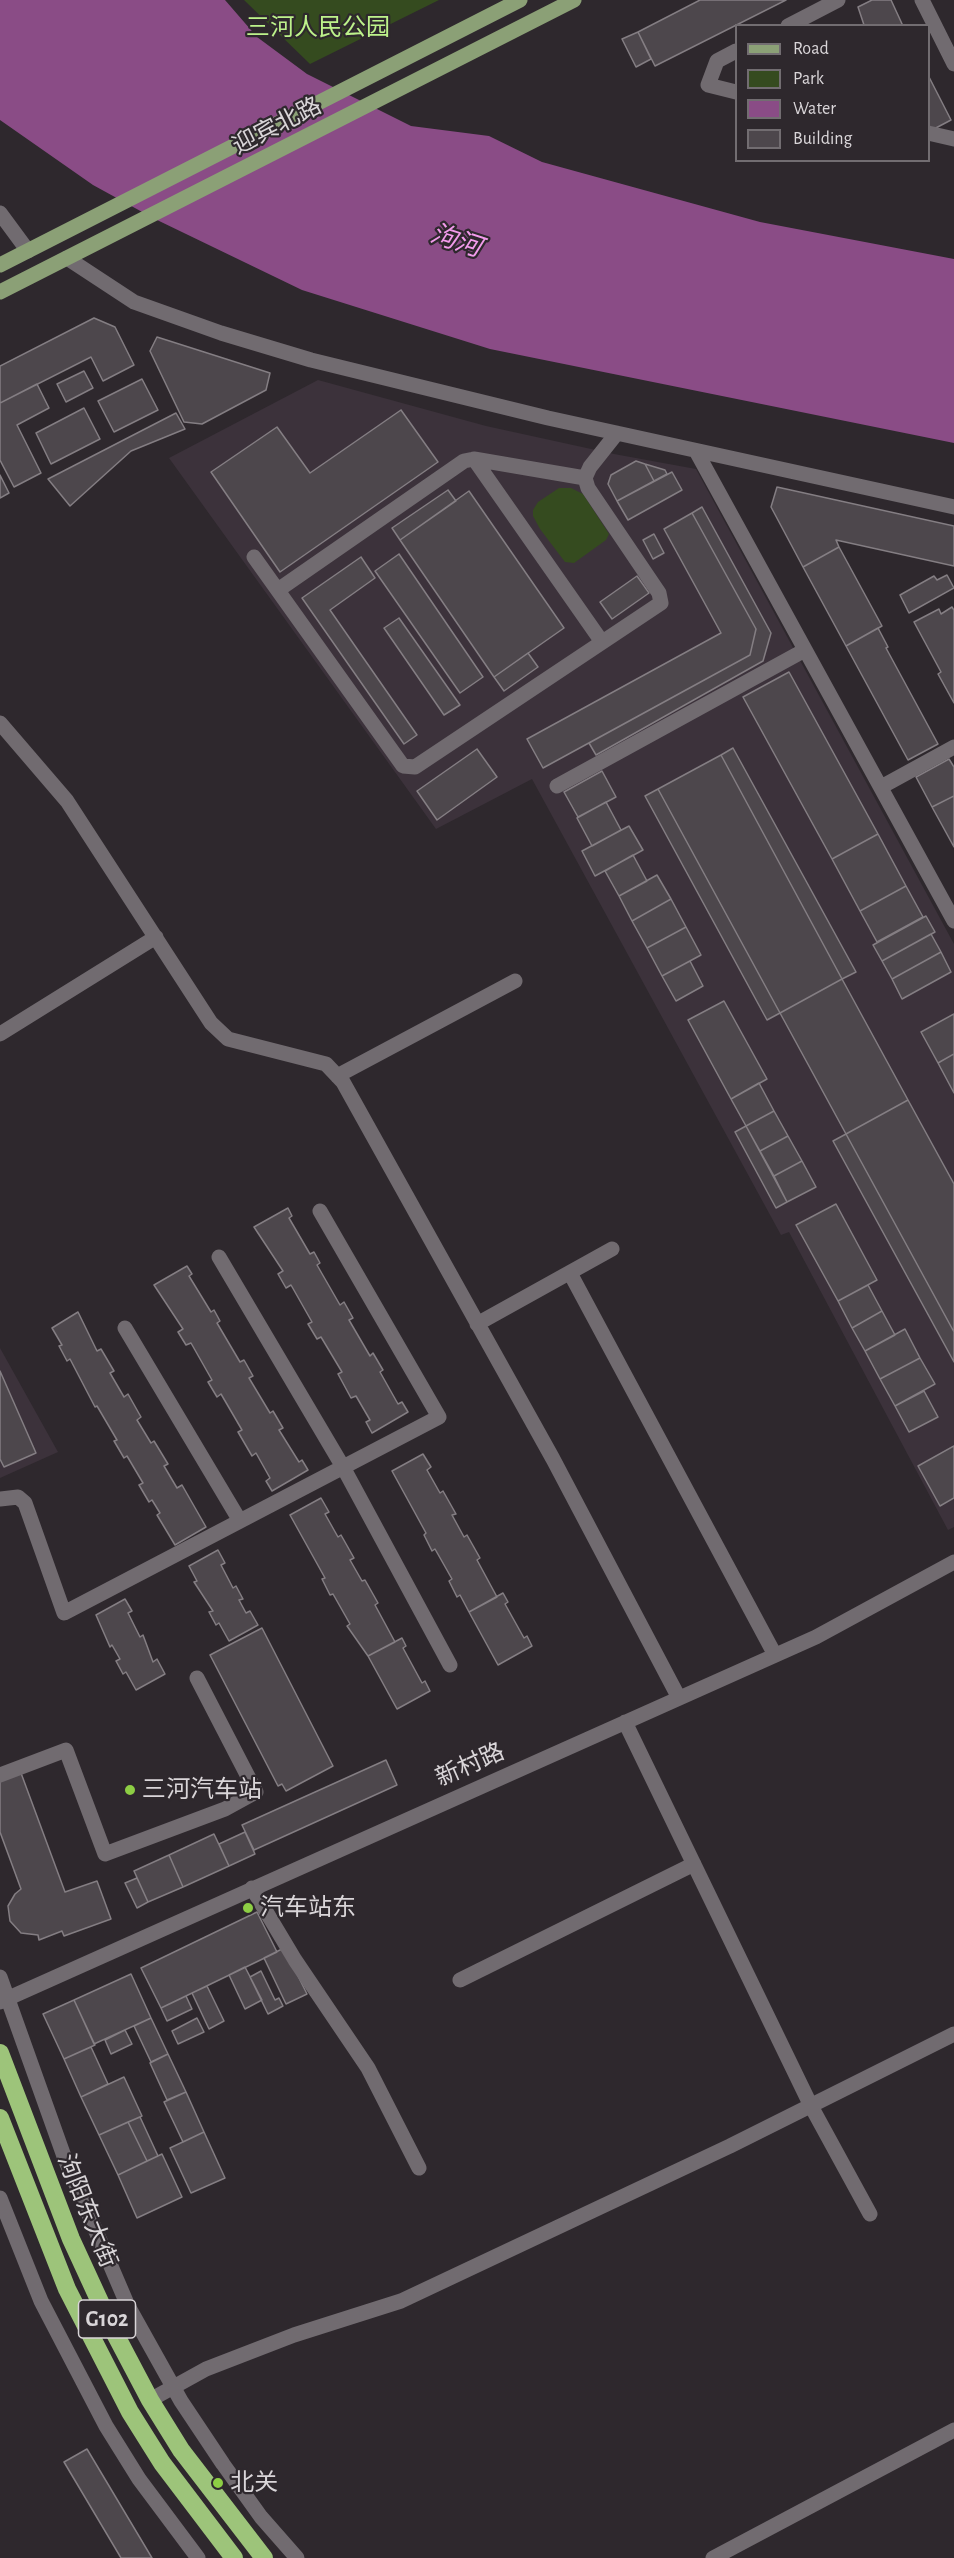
<!DOCTYPE html>
<meta charset="utf-8">
<style>
body{margin:0}
#map{position:relative;width:954px;height:2558px;overflow:hidden;background:#2e282d;font-family:"Alegreya Sans",sans-serif}
canvas{display:block}
.legend{position:absolute;left:735px;top:24px;width:195px;height:138px;box-sizing:border-box;background:#2e282d;border:2px solid #726d71;margin:0;padding:8px 10px;list-style:none;font-size:18px;color:#d9d5d8}
.legend li{display:flex;align-items:center;gap:12px;height:30px}
.legend b{width:30px;border:2px solid #726d71}
</style>
<div id="map">
<canvas width="954" height="2558"></canvas>
<ul class="legend">
<li><b style="height:8px;background:#8ba076"></b>Road</li>
<li><b style="height:16px;background:#354b1f"></b>Park</li>
<li><b style="height:16px;background:#8a4c86"></b>Water</li>
<li><b style="height:16px;background:#4d474c"></b>Building</li>
</ul>
</div>
<script>
const g = document.querySelector('canvas').getContext('2d');
g.lineJoin = 'round';
function fillPath(path, color) { g.fillStyle = color; g.fill(path, 'evenodd'); }
const shape = rows => new Path2D(rows.map(r => 'M' + r).join(''));
function trace(path, color, width, dash) { g.strokeStyle = color; g.lineWidth = width; g.lineCap = dash ? 'butt' : 'round'; g.setLineDash(dash || []); g.stroke(path); }
function drawText(font, color, halo, rows, align = 'center') {
  g.font = font + ' "Alegreya Sans","Noto Sans SC",sans-serif'; g.lineWidth = 4.5; g.setLineDash([]); g.textBaseline = 'middle'; g.strokeStyle = halo; g.fillStyle = color; for (const [text, x, y, turn = 0] of rows) {
    g.save(); g.translate(x, y); g.rotate((+turn || 0) * Math.PI / 180); g.textAlign = isNaN(turn) ? turn : align; if (halo) g.strokeText(text, 0, 0); g.fillText(text, 0, 0); g.restore();
  }
}
const built = shape([
 [318,380,486,426,614,454,696,469,954,944,954,1527,948,1530,789,1232,781,1235,532,779,436,829,169,458],
 [0,1348,58,1452,0,1478]
]);
const green = shape([
 [244,0,439,0,310,64],
 [559,488,571,488,583,494,609,534,606,540,574,563,565,562,540,529,533,516,533,510,538,502]
]);
const water = shape([
 [0,0,225,0,257,37,307,74,411,126,489,136,542,162,760,222,954,259,954,443,490,349,302,290,155,219,93,185,0,120]
]);
const building = shape([
 [700,0,786,0,655,66,638,32,700,0],
 [872,0,891,0,903,26,864,25,858,7,872,0],
 [638,32,651,59,636,67,622,39,638,32],
 [928,75,951,120,932,130,928,124,928,75],
 [94,318,115,327,134,365,103,381,91,357,0,403,0,366,94,318],
 [157,337,270,373,266,390,202,424,184,422,150,351,157,337],
 [84,371,93,388,66,402,57,384,84,371],
 [142,379,158,410,114,432,98,401,142,379],
 [37,384,49,408,17,425,41,473,14,487,0,460,0,403,37,384],
 [84,408,100,439,51,464,36,433,84,408],
 [401,410,438,462,280,572,211,472,277,427,310,473,401,410],
 [176,413,185,429,131,451,70,506,48,479,176,413],
 [636,461,645,464,654,481,617,501,608,484,611,475,636,461],
 [645,464,665,470,667,474,654,481,645,464],
 [672,472,682,490,628,520,617,501,672,472],
 [0,475,9,493,0,498,0,475],
 [777,487,954,526,954,566,836,540,839,547,803,567,771,507,777,487],
 [448,490,456,501,400,540,392,528,448,490],
 [469,491,564,628,494,677,400,540,469,491],
 [702,507,771,633,763,661,596,755,589,743,750,655,756,629,692,513,702,507],
 [692,513,756,629,750,655,543,768,527,739,721,633,664,529,692,513],
 [654,534,664,553,653,559,643,540,654,534],
 [839,547,882,626,846,646,803,567,839,547],
 [399,554,483,677,460,693,375,571,399,554],
 [361,557,375,578,330,610,417,735,404,744,302,598,361,557],
 [947,575,954,588,909,613,900,595,934,576,937,580,947,575],
 [637,576,649,593,612,619,600,602,637,576],
 [952,607,954,610,954,703,938,674,941,672,914,622,939,609,941,614,952,607],
 [399,618,460,705,444,715,384,628,399,618],
 [878,628,888,647,886,648,938,744,908,760,846,646,878,628],
 [528,653,538,667,504,691,494,677,528,653],
 [789,672,878,834,832,859,743,697,789,672],
 [733,748,856,972,842,979,721,755,733,748],
 [477,749,497,777,437,820,417,791,477,749],
 [721,755,842,979,780,1013,658,789,721,755],
 [949,759,954,767,954,796,932,807,916,777,949,759],
 [602,771,616,797,578,817,564,792,602,771],
 [658,789,780,1013,767,1020,645,796,658,789],
 [954,796,954,847,932,807,954,796],
 [606,802,621,830,592,846,577,818,606,802],
 [629,826,643,850,595,876,582,851,629,826],
 [878,834,906,886,860,911,832,859,878,834],
 [633,855,647,881,619,896,605,871,633,855],
 [657,875,671,899,632,921,619,896,657,875],
 [906,886,923,917,877,942,860,911,906,886],
 [671,899,686,927,647,948,632,921,671,899],
 [926,916,935,932,882,961,873,945,926,916],
 [686,927,701,955,662,976,647,948,686,927],
 [931,934,941,952,892,979,882,961,931,934],
 [941,952,951,972,902,999,892,979,941,952],
 [690,961,703,986,676,1001,662,976,690,961],
 [842,979,908,1100,846,1134,780,1013,842,979],
 [724,1001,767,1079,731,1099,688,1020,724,1001],
 [954,1014,954,1054,938,1063,921,1032,954,1014],
 [954,1054,954,1093,938,1063,954,1054],
 [759,1083,774,1111,746,1126,731,1099,759,1083],
 [908,1100,954,1184,954,1332,846,1134,908,1100],
 [774,1111,788,1136,760,1151,746,1126,774,1111],
 [746,1126,787,1202,776,1208,735,1132,746,1126],
 [846,1134,954,1332,954,1362,833,1141,846,1134],
 [788,1136,802,1161,774,1176,760,1151,788,1136],
 [802,1161,816,1187,787,1202,774,1176,802,1161],
 [836,1204,877,1280,838,1301,796,1225,836,1204],
 [288,1208,292,1216,289,1218,310,1254,314,1252,320,1263,317,1265,340,1305,344,1302,353,1318,349,1320,370,1356,373,1353,383,1370,380,1372,398,1404,402,1402,408,1412,372,1433,366,1422,370,1420,356,1396,351,1398,338,1374,342,1372,321,1337,317,1339,308,1324,312,1322,291,1285,286,1288,278,1274,283,1271,254,1227,288,1208],
 [187,1266,192,1274,189,1276,211,1312,214,1310,220,1321,217,1323,240,1362,244,1360,253,1376,249,1378,270,1413,273,1411,283,1428,279,1430,299,1462,302,1460,308,1470,272,1491,266,1481,270,1478,256,1453,252,1456,238,1432,242,1430,221,1394,217,1397,208,1382,212,1380,191,1343,186,1345,178,1332,183,1329,154,1285,187,1266],
 [868,1285,882,1311,852,1328,838,1301,868,1285],
 [882,1311,895,1335,865,1351,852,1328,882,1311],
 [78,1312,97,1351,101,1349,114,1371,110,1373,124,1397,128,1394,141,1417,137,1420,151,1443,154,1441,168,1464,164,1466,177,1488,182,1485,206,1527,175,1545,157,1515,160,1513,152,1500,149,1502,139,1485,143,1483,127,1456,124,1458,114,1441,117,1440,97,1406,95,1407,70,1359,67,1361,59,1346,62,1345,52,1328,78,1312],
 [905,1329,920,1358,880,1379,865,1351,905,1329],
 [920,1358,935,1384,895,1406,880,1379,920,1358],
 [0,1371,36,1453,4,1467,0,1459,0,1371],
 [924,1391,938,1417,909,1432,895,1406,924,1391],
 [954,1446,954,1498,940,1506,918,1466,954,1446],
 [423,1454,431,1467,427,1470,440,1493,443,1491,456,1514,452,1515,464,1537,467,1535,480,1558,477,1560,497,1597,469,1612,460,1595,457,1597,449,1581,452,1579,435,1549,432,1551,424,1535,426,1533,392,1471,423,1454],
 [321,1498,329,1512,325,1514,338,1537,341,1535,354,1558,350,1560,362,1581,365,1580,378,1603,375,1605,395,1642,368,1656,347,1626,350,1624,333,1594,330,1595,322,1579,325,1578,290,1515,321,1498],
 [218,1550,225,1563,221,1565,233,1588,236,1586,243,1599,239,1600,246,1613,250,1611,258,1625,229,1641,219,1623,216,1625,209,1612,213,1611,194,1582,197,1581,189,1566,218,1550],
 [503,1593,508,1602,505,1604,524,1638,527,1636,532,1646,498,1665,469,1612,503,1593],
 [125,1599,132,1611,128,1613,140,1637,143,1635,153,1662,157,1659,165,1674,136,1690,126,1672,123,1674,116,1661,120,1659,112,1645,110,1647,96,1615,125,1599],
 [262,1628,333,1766,286,1791,282,1784,278,1786,210,1655,262,1628],
 [402,1638,406,1646,403,1648,422,1683,425,1681,430,1691,397,1709,368,1656,402,1638],
 [386,1760,397,1785,254,1850,242,1825,386,1760],
 [21,1773,65,1892,97,1881,111,1919,64,1936,62,1931,39,1940,38,1935,21,1933,10,1921,8,1906,15,1894,21,1889,0,1832,0,1781,21,1773],
 [245,1832,255,1854,229,1866,219,1844,245,1832],
 [214,1834,229,1866,183,1887,169,1855,214,1834],
 [169,1855,183,1887,148,1902,134,1871,169,1855],
 [137,1878,148,1902,137,1908,125,1883,137,1878],
 [257,1912,277,1952,161,2008,141,1968,257,1912],
 [284,1948,307,1994,286,2004,264,1958,284,1948],
 [245,1967,262,2000,245,2009,229,1975,245,1967],
 [261,1971,275,2000,279,1998,283,2006,268,2014,250,1977,261,1971],
 [131,1974,151,2018,94,2044,74,2000,131,1974],
 [207,1986,224,2021,209,2029,192,1993,207,1986],
 [186,1996,192,2009,167,2021,161,2008,186,1996],
 [74,2000,95,2045,64,2059,43,2014,74,2000],
 [151,2018,168,2054,151,2062,134,2026,151,2018],
 [197,2018,204,2032,178,2044,172,2031,197,2018],
 [125,2030,132,2044,111,2054,105,2040,125,2030],
 [91,2047,108,2084,81,2097,64,2059,91,2047],
 [168,2054,186,2092,167,2100,150,2063,168,2054],
 [124,2077,142,2116,99,2135,81,2097,124,2077],
 [186,2092,204,2132,183,2142,164,2102,186,2092],
 [140,2117,158,2156,147,2161,128,2122,140,2117],
 [128,2122,147,2161,118,2175,99,2135,128,2122],
 [204,2132,225,2178,191,2193,170,2148,204,2132],
 [162,2154,182,2197,137,2218,118,2175,162,2154],
 [87,2449,152,2558,121,2558,64,2462,87,2449]
]);
const minor = shape([
 [922,0,954,64],
 [788,26,838,0],
 [736,51,717,61,708,85,736,92],
 [928,133,954,139],
 [0,213,28,251],
 [67,258,134,302,221,333,311,360,548,418,954,507],
 [696,451,954,921],
 [474,459,602,642],
 [254,557,403,766,415,767,661,603,659,593,588,488,585,478,590,467,617,433],
 [278,590,464,461,474,459,585,478],
 [0,723,67,801,211,1023,228,1039,326,1064,343,1082,553,1459,679,1698],
 [557,786,805,650],
 [881,787,954,747],
 [0,1034,156,937],
 [337,1076,515,981],
 [219,1257,343,1467,450,1665],
 [570,1273,775,1655],
 [477,1324,612,1249],
 [125,1328,240,1521],
 [0,1499,18,1497,25,1503,64,1613,439,1417,320,1211],
 [625,1722,811,2106,870,2214],
 [0,1775,66,1750,105,1854,225,1809,256,1792,197,1678],
 [252,1888,295,1960,368,2068,419,2168],
 [0,1977,65,2159,128,2306,181,2401,223,2464,261,2517,297,2558],
 [460,1980,694,1864],
 [0,2002,816,1637,954,1562],
 [0,2198,41,2301,106,2426,139,2479,198,2558],
 [150,2400,206,2369,294,2335,401,2301,730,2146,954,2034],
 [713,2558,954,2430]
]);
const major = shape([
 [0,265,520,0],
 [0,292,574,0]
]);
const highway = shape([
 [0,2053,71,2239,112,2328,150,2400,181,2450,264,2558],
 [0,2118,67,2289,130,2412,162,2463,234,2558]
]);
const markers = [
 [130,1790,6,"#8dce44"],
 [248,1908,6,"#8dce44"],
 [218,2483,6,"#8dce44"]
];
const shields = [
 [107,2319,57]
];
const shieldNames = [
 ["G102",107,2319]
];
const parkNames = [
 ["三河人民公园",318,28]
];
const streetNames = [
 ["迎宾北路",277,126,-27],
 ["新村路",470,1765,-24],
 ["泃阳东大街",87,2211,68]
];
const poiNames = [
 ["三河汽车站",142,1790],
 ["汽车站东",260,1908],
 ["北关",230,2483]
];
const waterNames = [
 ["泃河",456,241,18]
];
fillPath(built, '#3c323b');
fillPath(green, '#354b1f');
fillPath(water, '#8a4c86');
fillPath(building, '#4d474c');
trace(building, '#847e83', 1.5);
trace(minor, '#716b70', 15);
trace(major, '#8ba076', 15);
trace(highway, '#9dc47a', 18);
for (const [x, y, r, color] of markers) { const dot = new Path2D(); dot.arc(x, y, r, 0, 2 * Math.PI); g.fillStyle = color; g.fill(dot); trace(dot, '#2e282d', 2); }
for (const [x, y, w] of shields) { const box = new Path2D(); box.roundRect(x - w / 2, y - 19, w, 38, 4.5); g.fillStyle = '#2e282d'; g.fill(box); trace(box, '#d9d5d8', 1.5); }
drawText('bold 22px', '#d9d5d8', null, shieldNames);
drawText('24px', '#bdf28b', '#2e282d', parkNames);
drawText('24px', '#d9d5d8', '#2e282d', streetNames);
drawText('24px', '#d9d5d8', '#2e282d', poiNames, 'left');
drawText('italic 26px', '#f29beb', '#2e282d', waterNames);
</script>
